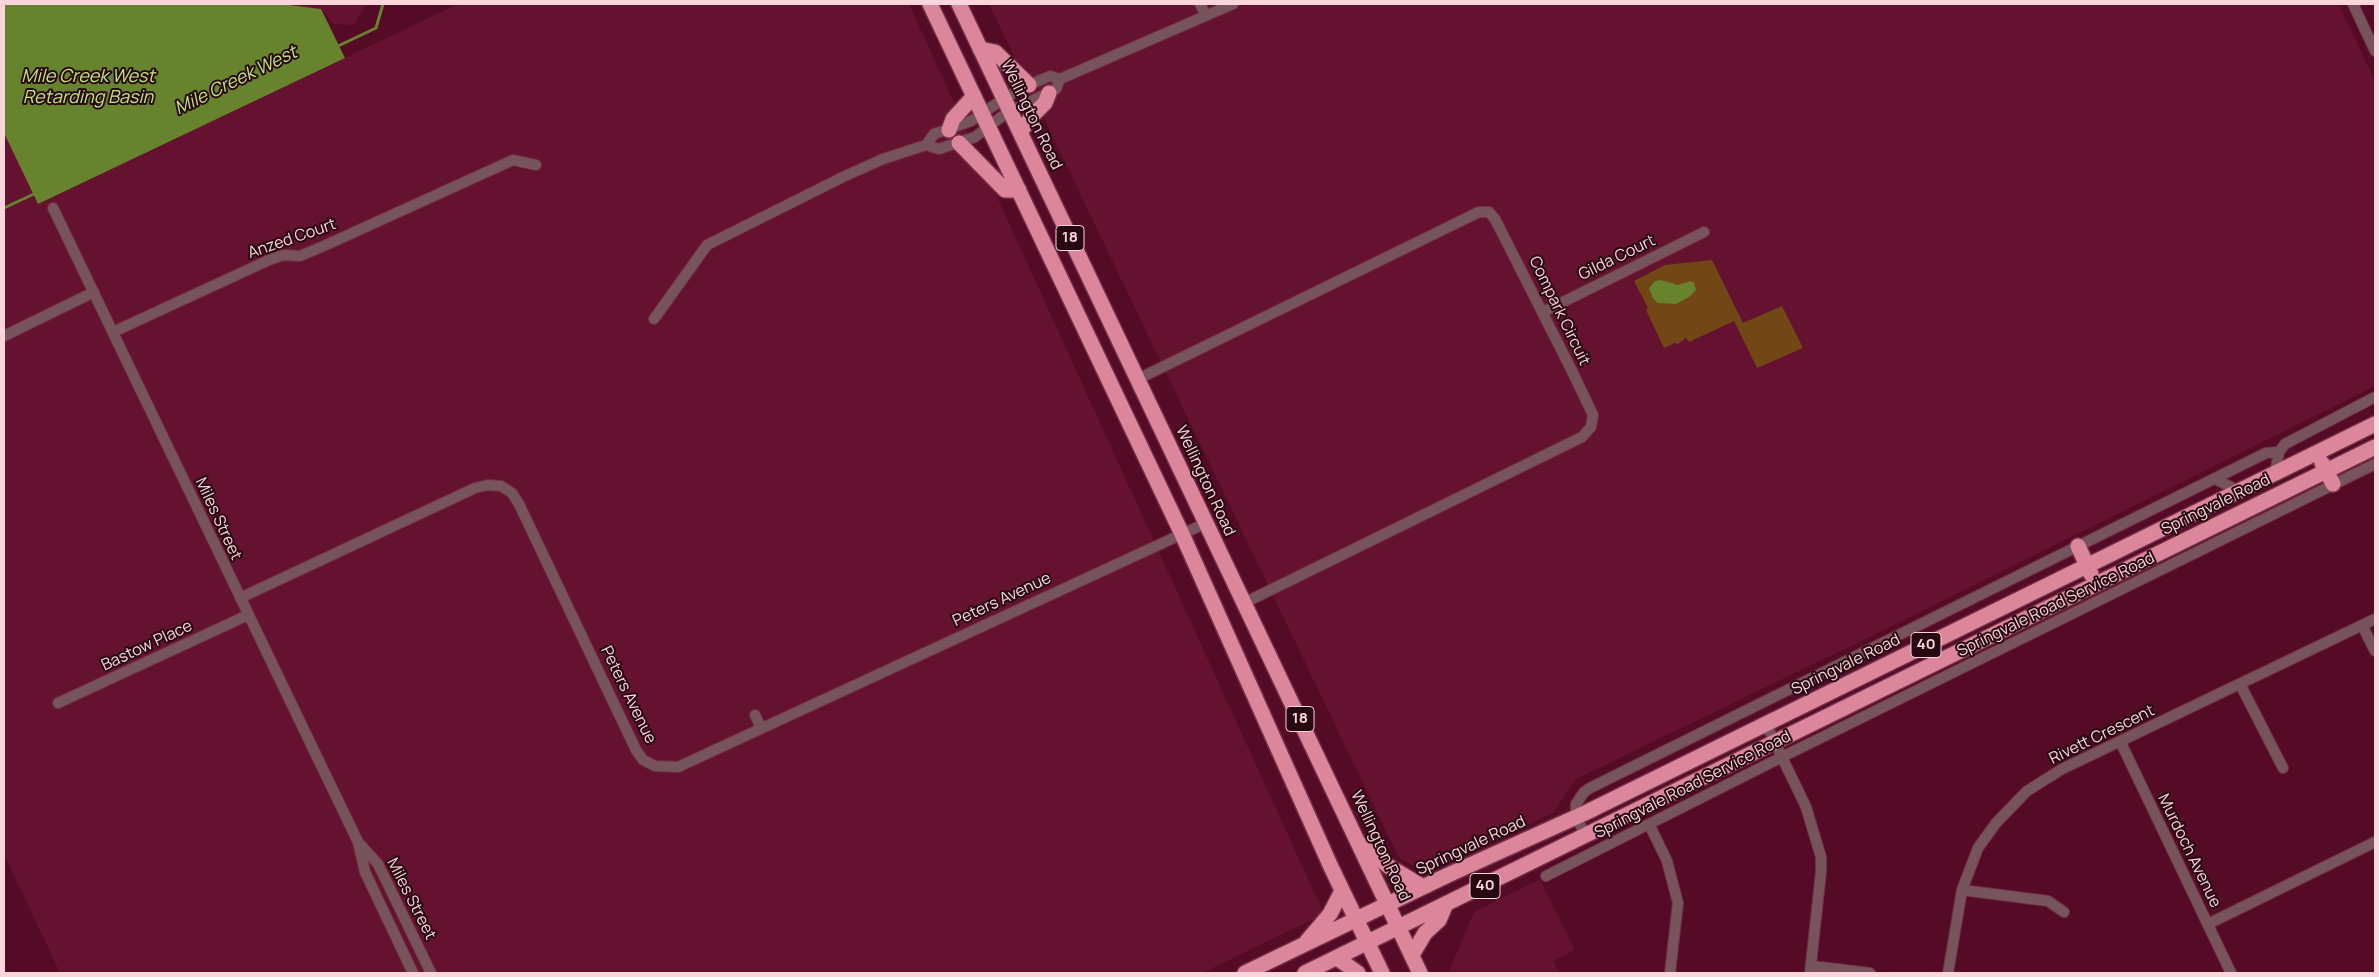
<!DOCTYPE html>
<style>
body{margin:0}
#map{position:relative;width:2379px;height:977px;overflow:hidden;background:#550b26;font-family:Manrope,sans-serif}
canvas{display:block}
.frame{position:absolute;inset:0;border:5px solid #fad5dc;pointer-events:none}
</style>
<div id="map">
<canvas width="2379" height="977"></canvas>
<div class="frame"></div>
</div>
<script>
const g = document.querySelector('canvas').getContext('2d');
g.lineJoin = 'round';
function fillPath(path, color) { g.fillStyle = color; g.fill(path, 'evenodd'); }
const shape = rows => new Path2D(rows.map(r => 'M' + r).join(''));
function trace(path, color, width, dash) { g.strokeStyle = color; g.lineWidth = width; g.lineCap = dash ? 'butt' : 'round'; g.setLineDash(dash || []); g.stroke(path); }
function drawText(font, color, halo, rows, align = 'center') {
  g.font = font + ' Manrope,sans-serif'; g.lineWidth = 4; g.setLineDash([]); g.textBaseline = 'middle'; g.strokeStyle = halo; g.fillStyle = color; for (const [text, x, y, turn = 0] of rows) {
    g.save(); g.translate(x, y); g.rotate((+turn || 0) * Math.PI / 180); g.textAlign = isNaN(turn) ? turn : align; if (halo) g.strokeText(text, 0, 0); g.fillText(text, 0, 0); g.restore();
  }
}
const built = shape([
 [281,4,366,4,354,25,334,24,321,9],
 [458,4,909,4,1324,914,1202,973,60,973,4,854,4,133,38,204],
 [989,4,2339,4,2375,82,2375,386,1886,629,1576,779,1553,813,1425,872,1399,858],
 [1540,879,1575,950,1553,961,1559,973,1452,973,1450,969,1474,912]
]);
const green = shape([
 [1712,260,1743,323,1782,306,1803,348,1757,368,1734,321,1689,342,1686,338,1678,344,1675,343,1664,348,1646,310,1648,308,1634,281,1665,265]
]);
const water = shape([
 [4,4,281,4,321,9,345,58,38,204,4,133],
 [1661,280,1678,285,1691,281,1694,283,1696,290,1689,297,1676,304,1658,303,1653,298,1649,288,1655,281]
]);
const stream = shape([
 [336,47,376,28,383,4],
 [4,208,36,193]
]);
const minor = shape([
 [1200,4,1206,16],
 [2353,4,2375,51],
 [926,145,934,134,971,121,1008,96,1029,85,1050,76,1060,79,1233,4],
 [53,208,358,842,365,872,413,973],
 [1543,312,1704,232],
 [654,319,707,245,845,176,883,159,926,145,939,149,975,137,1005,114,1056,89,1060,79],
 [113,332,269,260,283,255,300,256,326,245,513,160,536,165],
 [4,336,94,292],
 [1138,379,1479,212,1489,212,1495,219,1572,371,1593,415,1591,427,1582,437,1244,603],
 [2275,473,2279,452,2285,444,2375,397],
 [2215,479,2239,491],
 [240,598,475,488,488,485,501,486,512,493,519,504,636,750,643,760,655,766,678,767,1206,523],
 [2362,625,2375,651],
 [2240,684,2283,768],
 [58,703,248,615],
 [755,715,761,728],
 [1766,724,1806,807,1821,857,1821,872,1810,973],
 [2121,743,2231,973],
 [1649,824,1667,861,1678,903,1670,973],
 [1586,836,1576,817,1576,804,1584,792,1590,788,2266,453,2279,452],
 [359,843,378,864,431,973],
 [1546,876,1782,757,2375,464],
 [1962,890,2048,901,2064,912],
 [2208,924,2375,842],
 [1812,966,1870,973],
 [1948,973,1962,890,1978,848,1996,823,2027,791,2062,769,2375,619]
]);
const highway = shape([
 [930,4,1182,534,1331,867,1382,973],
 [959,4,1420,973],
 [980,49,995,52,1029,85],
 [949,130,953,119,974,96],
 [1020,132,1033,115,1045,103,1049,93],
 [959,143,1005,190,1019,190],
 [2322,463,2333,484],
 [2078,546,2091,574],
 [1362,845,1388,866,1423,887],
 [1307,941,1330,914,1342,891],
 [1412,955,1425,933,1439,920,1445,906],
 [1337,958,1358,973],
 [1245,973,1448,875,1585,813,2375,424],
 [1305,973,2375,447]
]);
const shields = [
 [1070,238,28],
 [1926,645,30],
 [1300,719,28],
 [1485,886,30]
];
const shieldNames = [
 ["18",1070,238],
 ["40",1926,645],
 ["18",1300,719],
 ["40",1485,886]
];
const streetNames = [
 ["Wellington Road",1031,115,64],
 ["Anzed Court",292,239,-19],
 ["Gilda Court",1617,258,-26],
 ["Compark Circuit",1559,311,64],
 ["Wellington Road",1205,481,65],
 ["Springvale Road",2216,505,-26],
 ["Miles Street",218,519,65],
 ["Peters Avenue",1002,600,-25],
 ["Springvale Road Service Road",2056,605,-26],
 ["Bastow Place",147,646,-25],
 ["Springvale Road",1846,665,-26],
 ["Peters Avenue",628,695,64],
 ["Rivett Crescent",2102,735,-26],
 ["Springvale Road Service Road",1693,785,-27],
 ["Wellington Road",1380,846,65],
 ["Springvale Road",1471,846,-25],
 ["Murdoch Avenue",2189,851,64],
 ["Miles Street",411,899,63]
];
const waterNames = [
 ["Mile Creek West",88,77],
 ["Retarding Basin",88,98],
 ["Mile Creek West",236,81,-26]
];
fillPath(built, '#64122f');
fillPath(green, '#724716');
fillPath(water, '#67832e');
trace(stream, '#67832e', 3);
trace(minor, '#732f47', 12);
trace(highway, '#732f47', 18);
trace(minor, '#77545b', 10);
trace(highway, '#db869a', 15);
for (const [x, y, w] of shields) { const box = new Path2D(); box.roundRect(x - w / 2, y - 12.5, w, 25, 4); g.fillStyle = '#280912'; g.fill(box); trace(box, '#fad5dc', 1); }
drawText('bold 15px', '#fad5dc', null, shieldNames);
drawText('16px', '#fad5dc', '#280912', streetNames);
drawText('italic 18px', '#c0e878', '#280912', waterNames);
</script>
